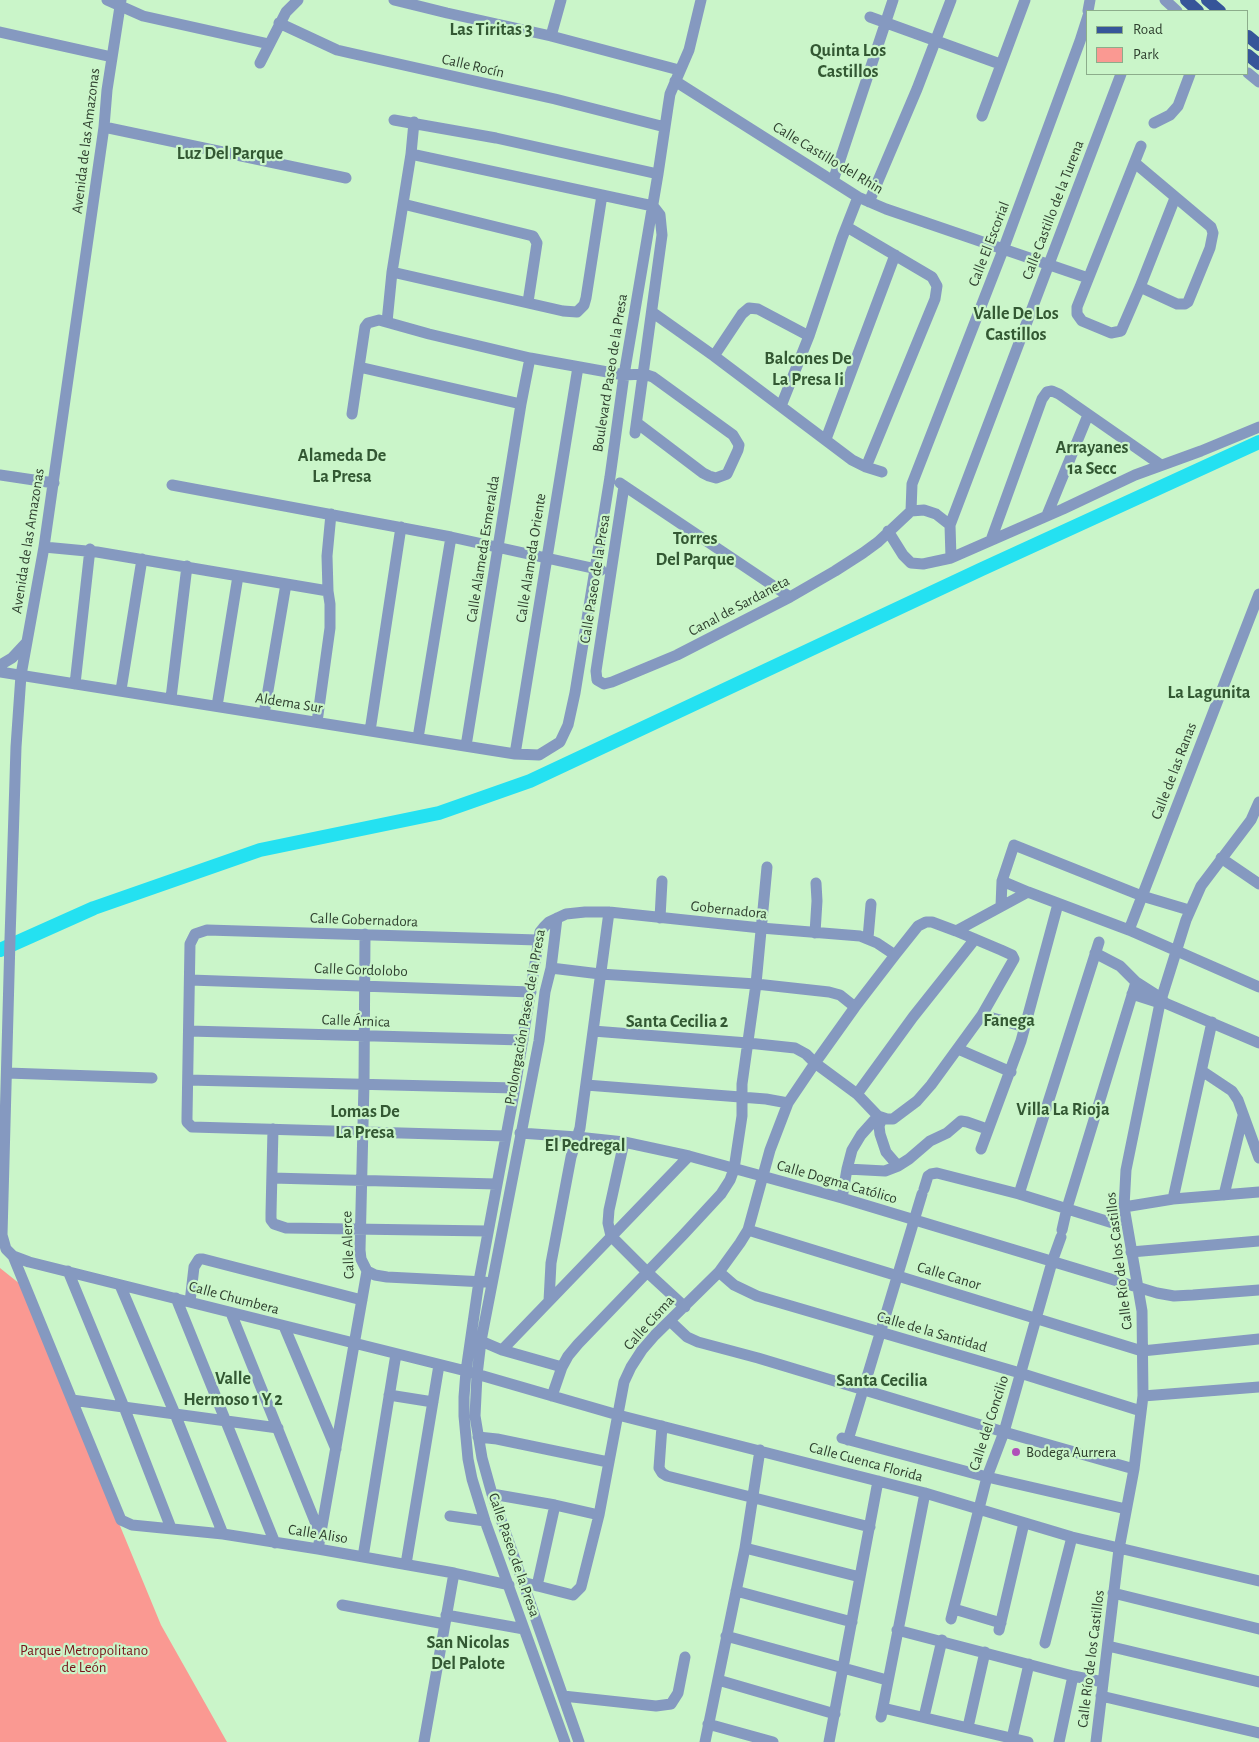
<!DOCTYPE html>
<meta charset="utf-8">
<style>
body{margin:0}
#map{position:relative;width:1259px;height:1742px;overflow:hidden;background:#caf5c9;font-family:"Alegreya Sans",sans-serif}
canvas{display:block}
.legend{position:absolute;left:1086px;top:10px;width:162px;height:65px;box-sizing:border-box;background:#caf5c9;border:1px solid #8cad8b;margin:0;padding:6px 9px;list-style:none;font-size:15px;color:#2f402f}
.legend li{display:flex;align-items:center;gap:10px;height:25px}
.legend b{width:25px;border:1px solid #8cad8b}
</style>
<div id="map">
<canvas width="1259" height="1742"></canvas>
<ul class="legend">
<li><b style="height:6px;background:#365599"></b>Road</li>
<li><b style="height:14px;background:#fa9992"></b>Park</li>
</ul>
</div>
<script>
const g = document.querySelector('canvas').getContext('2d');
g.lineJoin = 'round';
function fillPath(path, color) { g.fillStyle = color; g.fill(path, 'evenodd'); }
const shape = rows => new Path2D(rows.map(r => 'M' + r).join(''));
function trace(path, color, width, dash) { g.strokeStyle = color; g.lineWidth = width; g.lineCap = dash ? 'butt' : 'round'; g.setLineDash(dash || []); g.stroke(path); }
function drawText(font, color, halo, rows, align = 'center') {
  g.font = font + ' "Alegreya Sans",sans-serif'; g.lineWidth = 4.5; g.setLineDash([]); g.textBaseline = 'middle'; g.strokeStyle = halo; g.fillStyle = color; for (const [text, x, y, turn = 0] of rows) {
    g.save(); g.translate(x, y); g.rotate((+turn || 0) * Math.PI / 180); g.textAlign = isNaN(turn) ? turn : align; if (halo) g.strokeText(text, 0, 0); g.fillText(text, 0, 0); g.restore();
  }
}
const green = shape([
 [0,1268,20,1284,161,1625,227,1742,0,1742]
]);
const river = shape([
 [0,950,94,908,260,850,439,813,530,781,982,569,1259,442]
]);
const minor = shape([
 [107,0,143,16,269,44],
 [121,0,107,90,104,127,44,547,21,675,16,747,10,939,2,1235,6,1249,13,1256,29,1262,466,1371,618,1415,925,1493,1072,1537,1259,1581],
 [394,0,447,13,551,36,679,70],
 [1165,0,1177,11],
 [1088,11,1090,0],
 [870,17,1000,64],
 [279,23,337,50,350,53,555,99,665,127],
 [0,32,112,57],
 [551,36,561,0],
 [260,63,286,12,298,0],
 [1248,73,1259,82],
 [675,81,858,197,886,209,1088,278],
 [982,116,1025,0],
 [394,120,496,138,658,174],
 [1154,123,1170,115,1178,106,1190,74],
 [104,127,346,178],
 [1141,146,1077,307,1077,314,1082,321,1111,333,1121,331,1140,287,1175,198],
 [411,154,653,206],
 [1135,163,1211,227,1213,233,1210,248,1188,302,1185,304,1177,304,1140,287],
 [833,181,893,0],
 [869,202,917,89,951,0],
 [403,204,533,236,537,243,528,302],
 [847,227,932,277,937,286,935,299,866,467],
 [392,272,563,311,577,312,584,305,586,298,602,195],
 [652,312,714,356,852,460,866,467,882,472],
 [387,322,392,272,411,154,414,122],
 [714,356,742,314,749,308,758,309,809,336],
 [359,367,521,404],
 [781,406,809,336,842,238,858,197],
 [352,414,365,327,368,323,379,320,429,334,530,358,624,375,644,374,653,377,733,435,739,445,738,450,727,474,716,478,709,476,703,473,637,423],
 [635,433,662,235,660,215,653,206],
 [826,439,895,255],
 [0,475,54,483],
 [620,483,790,597],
 [172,485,451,537,601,570],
 [624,486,596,671,597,680,604,684,612,682,677,655,790,597,835,571,863,553,878,542,911,511,912,484,1003,250,1080,41,1088,16],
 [911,511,924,510,936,514,950,525,951,558],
 [1047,515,1088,415],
 [950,525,1121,74],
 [888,531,903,555,911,563,923,564,951,558,1063,509,1135,475,1201,451,1259,427],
 [991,540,1042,399,1047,392,1052,391,1059,394,1161,465],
 [44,547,97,552,328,591],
 [0,665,12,658,26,643],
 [0,672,515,754,539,755,560,742,568,725,575,693,610,477,624,375,658,174,668,107,670,94,689,50,701,0],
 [75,684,90,549],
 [121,690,142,559],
 [171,698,187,566],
 [217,706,238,576],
 [264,714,286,584],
 [317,722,330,628,330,604,328,591,327,556,331,514],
 [370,731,401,527],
 [418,738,451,537],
 [466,746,521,404,530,358],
 [515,754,578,367],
 [1221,858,1259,884],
 [1002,881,1028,892,1129,930,1259,987],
 [1001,906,1002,881,1014,845,1142,896,1189,910],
 [557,918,551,968,545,992,539,1041,481,1341,477,1375,475,1416,482,1458,492,1494,579,1742],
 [660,918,662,881],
 [1129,930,1259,594],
 [956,931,1028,892],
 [815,933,817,901,816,883],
 [868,938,871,904],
 [1095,953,1120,966,1136,982,1161,998,1165,1003,1259,1043],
 [551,968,600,974,756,984,829,992,840,995,855,1007],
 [190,980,531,992],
 [1132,994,1160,1003,1165,1003],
 [982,1015,1025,1027],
 [189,1031,523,1040],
 [958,1049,1011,1072],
 [1202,1071,1232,1091,1238,1100,1259,1158],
 [7,1073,152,1078],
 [188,1080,515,1088],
 [586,1085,766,1099,788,1103],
 [857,1094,913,1017,975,939],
 [882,1118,879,1126,880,1134,886,1152,898,1166],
 [273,1129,271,1213,271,1220,274,1224,286,1228,487,1231],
 [520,1133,577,1137,624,1142,689,1156,842,1198,1157,1293,1174,1296,1193,1295,1259,1290],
 [506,1136,192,1127,187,1122,187,1117,190,944,195,934,207,930,538,940],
 [624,1142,609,1210,608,1223,611,1236,647,1272,685,1307],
 [981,1149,1021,1041,1058,904],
 [847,1169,852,1150,861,1135,878,1116],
 [272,1178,496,1184],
 [924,1189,928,1176,931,1174,937,1173,1019,1194,1116,1224],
 [1019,1194,1099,942],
 [1224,1195,1243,1116],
 [842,1198,847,1169,885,1171,898,1166,909,1159,930,1141,947,1133,961,1121,967,1122,987,1129],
 [1173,1199,1212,1022],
 [1124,1207,1173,1199,1259,1192],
 [748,1230,1142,1351,1259,1339],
 [1062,1230,1067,1208,1136,982],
 [1131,1252,1259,1241],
 [13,1256,121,1520,132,1525,223,1534,318,1549,454,1573,509,1585],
 [68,1271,124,1407,171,1528],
 [367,1271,375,1275,387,1277,485,1282],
 [719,1272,734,1285,757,1296,1020,1373,1141,1411],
 [120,1285,175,1414,223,1534],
 [176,1298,275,1543],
 [549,1301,551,1263,571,1157,580,1128,609,912],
 [190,1302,194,1267,199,1259,203,1259,362,1300],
 [231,1313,320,1534],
 [670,1321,687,1337,698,1342,758,1358,1004,1432,1134,1469],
 [284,1326,336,1449],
 [481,1341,502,1350,689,1156],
 [502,1350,562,1367],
 [389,1395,433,1402],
 [552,1396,562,1367,568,1356,578,1344,684,1234,721,1194,730,1180,734,1169,742,1116,742,1084,756,984,767,867],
 [1143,1396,1259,1387],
 [72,1400,278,1428],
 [662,1426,659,1468,662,1473,667,1476,870,1527],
 [478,1437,497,1439,608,1462],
 [842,1438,987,1477,1126,1509],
 [848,1440,922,1194],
 [492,1494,555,1505,599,1515],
 [450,1516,485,1521],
 [745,1548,860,1577],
 [318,1549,367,1271,361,1259,360,1250,364,1083,365,934],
 [363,1557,396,1354],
 [406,1564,439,1365],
 [522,1582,573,1595,581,1587,599,1515,624,1382,631,1367,642,1350,655,1335,719,1272,740,1243,748,1230,770,1150,788,1103,815,1063,855,1007,895,955,918,926,926,922,932,922,956,931,1001,950,1012,955,1014,959,982,1015,931,1085,917,1101,893,1119,887,1119,878,1116,857,1094,815,1063,806,1054,795,1048,748,1043,593,1031],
 [537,1586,555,1505],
 [736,1591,852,1622],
 [1113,1593,1259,1629],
 [342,1605,445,1624],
 [954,1609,1001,1623],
 [446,1615,524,1629],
 [951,1619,987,1477,1004,1432,1052,1262,1061,1237],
 [897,1630,1073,1676,1103,1682],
 [999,1630,1024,1523],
 [726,1636,887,1680],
 [1045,1643,1072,1537],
 [1108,1646,1259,1682],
 [718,1680,835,1714],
 [563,1696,656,1706,671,1704,678,1693,685,1657],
 [1101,1696,1259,1733],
 [883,1708,1028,1742],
 [881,1717,925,1493],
 [924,1717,942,1640],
 [708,1724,773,1742],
 [968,1727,985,1652],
 [1012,1738,1029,1664],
 [424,1742,454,1573],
 [565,1742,485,1521,472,1479,468,1459,464,1416,464,1397,466,1371,479,1281,515,1088,540,932,544,927,549,922,566,914,585,912,609,912,761,928,860,936,877,943,895,955],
 [705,1742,745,1548,760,1450],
 [829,1742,878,1481],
 [1059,1742,1073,1676],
 [1096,1742,1119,1549,1134,1469,1143,1396,1142,1311,1124,1207,1126,1170,1160,1003,1186,920,1201,886,1251,820,1259,802]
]);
const major = shape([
 [1186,0,1198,11],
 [1207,0,1220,11],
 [1248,36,1259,45],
 [1248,55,1259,64]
]);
const markers = [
 [1016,1452,5,"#b050b9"]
];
const streetNames = [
 ["Calle Rocín",473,66,13],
 ["Avenida de las Amazonas",86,141,-83],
 ["Calle Castillo del Rhin",828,158,31],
 ["Calle Castillo de la Turena",1053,210,-69],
 ["Calle El Escorial",989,244,-69],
 ["Boulevard Paseo de la Presa",610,373,-81],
 ["Avenida de las Amazonas",28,541,-81],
 ["Calle Alameda Esmeralda",483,549,-81],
 ["Calle Alameda Oriente",531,558,-81],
 ["Calle Paseo de la Presa",595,579,-81],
 ["Canal de Sardaneta",739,606,-28],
 ["Aldema Sur",289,703,9],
 ["Calle de las Ranas",1174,771,-69],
 ["Gobernadora",729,910,6],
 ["Calle Gobernadora",364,920,2],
 ["Calle Gordolobo",361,970,2],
 ["Prolongación Paseo de la Presa",525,1017,-80],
 ["Calle Árnica",356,1021,2],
 ["Calle Dogma Católico",837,1182,16],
 ["Calle Alerce",348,1245,-92],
 ["Calle Río de los Castillos",1119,1261,-97],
 ["Calle Canor",949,1276,17],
 ["Calle Chumbera",234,1298,15],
 ["Calle Cisma",649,1323,-48],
 ["Calle de la Santidad",932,1332,16],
 ["Calle del Concilio",989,1423,-72],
 ["Calle Cuenca Florida",866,1462,15],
 ["Calle Aliso",318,1534,9],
 ["Calle Paseo de la Presa",514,1555,71],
 ["Calle Río de los Castillos",1091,1659,-83]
];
const poiNames = [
 ["Bodega Aurrera",1026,1452]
];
const parkNames = [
 ["Parque Metropolitano",84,1650],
 ["de León",84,1667]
];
const quarterNames = [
 ["Las Tiritas 3",491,30],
 ["Quinta Los",848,51],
 ["Castillos",848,72],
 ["Luz Del Parque",230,154],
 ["Valle De Los",1016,314],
 ["Castillos",1016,335],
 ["Balcones De",808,359],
 ["La Presa Ii",808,380],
 ["Arrayanes",1092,448],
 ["1a Secc",1092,469],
 ["Alameda De",342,456],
 ["La Presa",342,477],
 ["Torres",695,539],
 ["Del Parque",695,560],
 ["La Lagunita",1209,693],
 ["Fanega",1009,1021],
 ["Santa Cecilia 2",677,1022],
 ["Villa La Rioja",1063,1110],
 ["Lomas De",365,1112],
 ["La Presa",365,1133],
 ["El Pedregal",585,1146],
 ["Valle",233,1379],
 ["Hermoso 1 Y 2",233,1400],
 ["Santa Cecilia",882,1381],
 ["San Nicolas",468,1643],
 ["Del Palote",468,1664]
];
fillPath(green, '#fa9992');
trace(river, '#24e1f1', 14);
trace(minor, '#8599c0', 11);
trace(major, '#365599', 12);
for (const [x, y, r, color] of markers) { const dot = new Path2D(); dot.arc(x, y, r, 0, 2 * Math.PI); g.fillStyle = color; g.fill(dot); trace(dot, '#caf5c9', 2); }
drawText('15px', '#2f402f', '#caf5c9', streetNames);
drawText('15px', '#2f402f', '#caf5c9', poiNames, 'left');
drawText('15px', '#78141a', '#caf5c9', parkNames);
drawText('bold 18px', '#335833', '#caf5c9', quarterNames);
</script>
